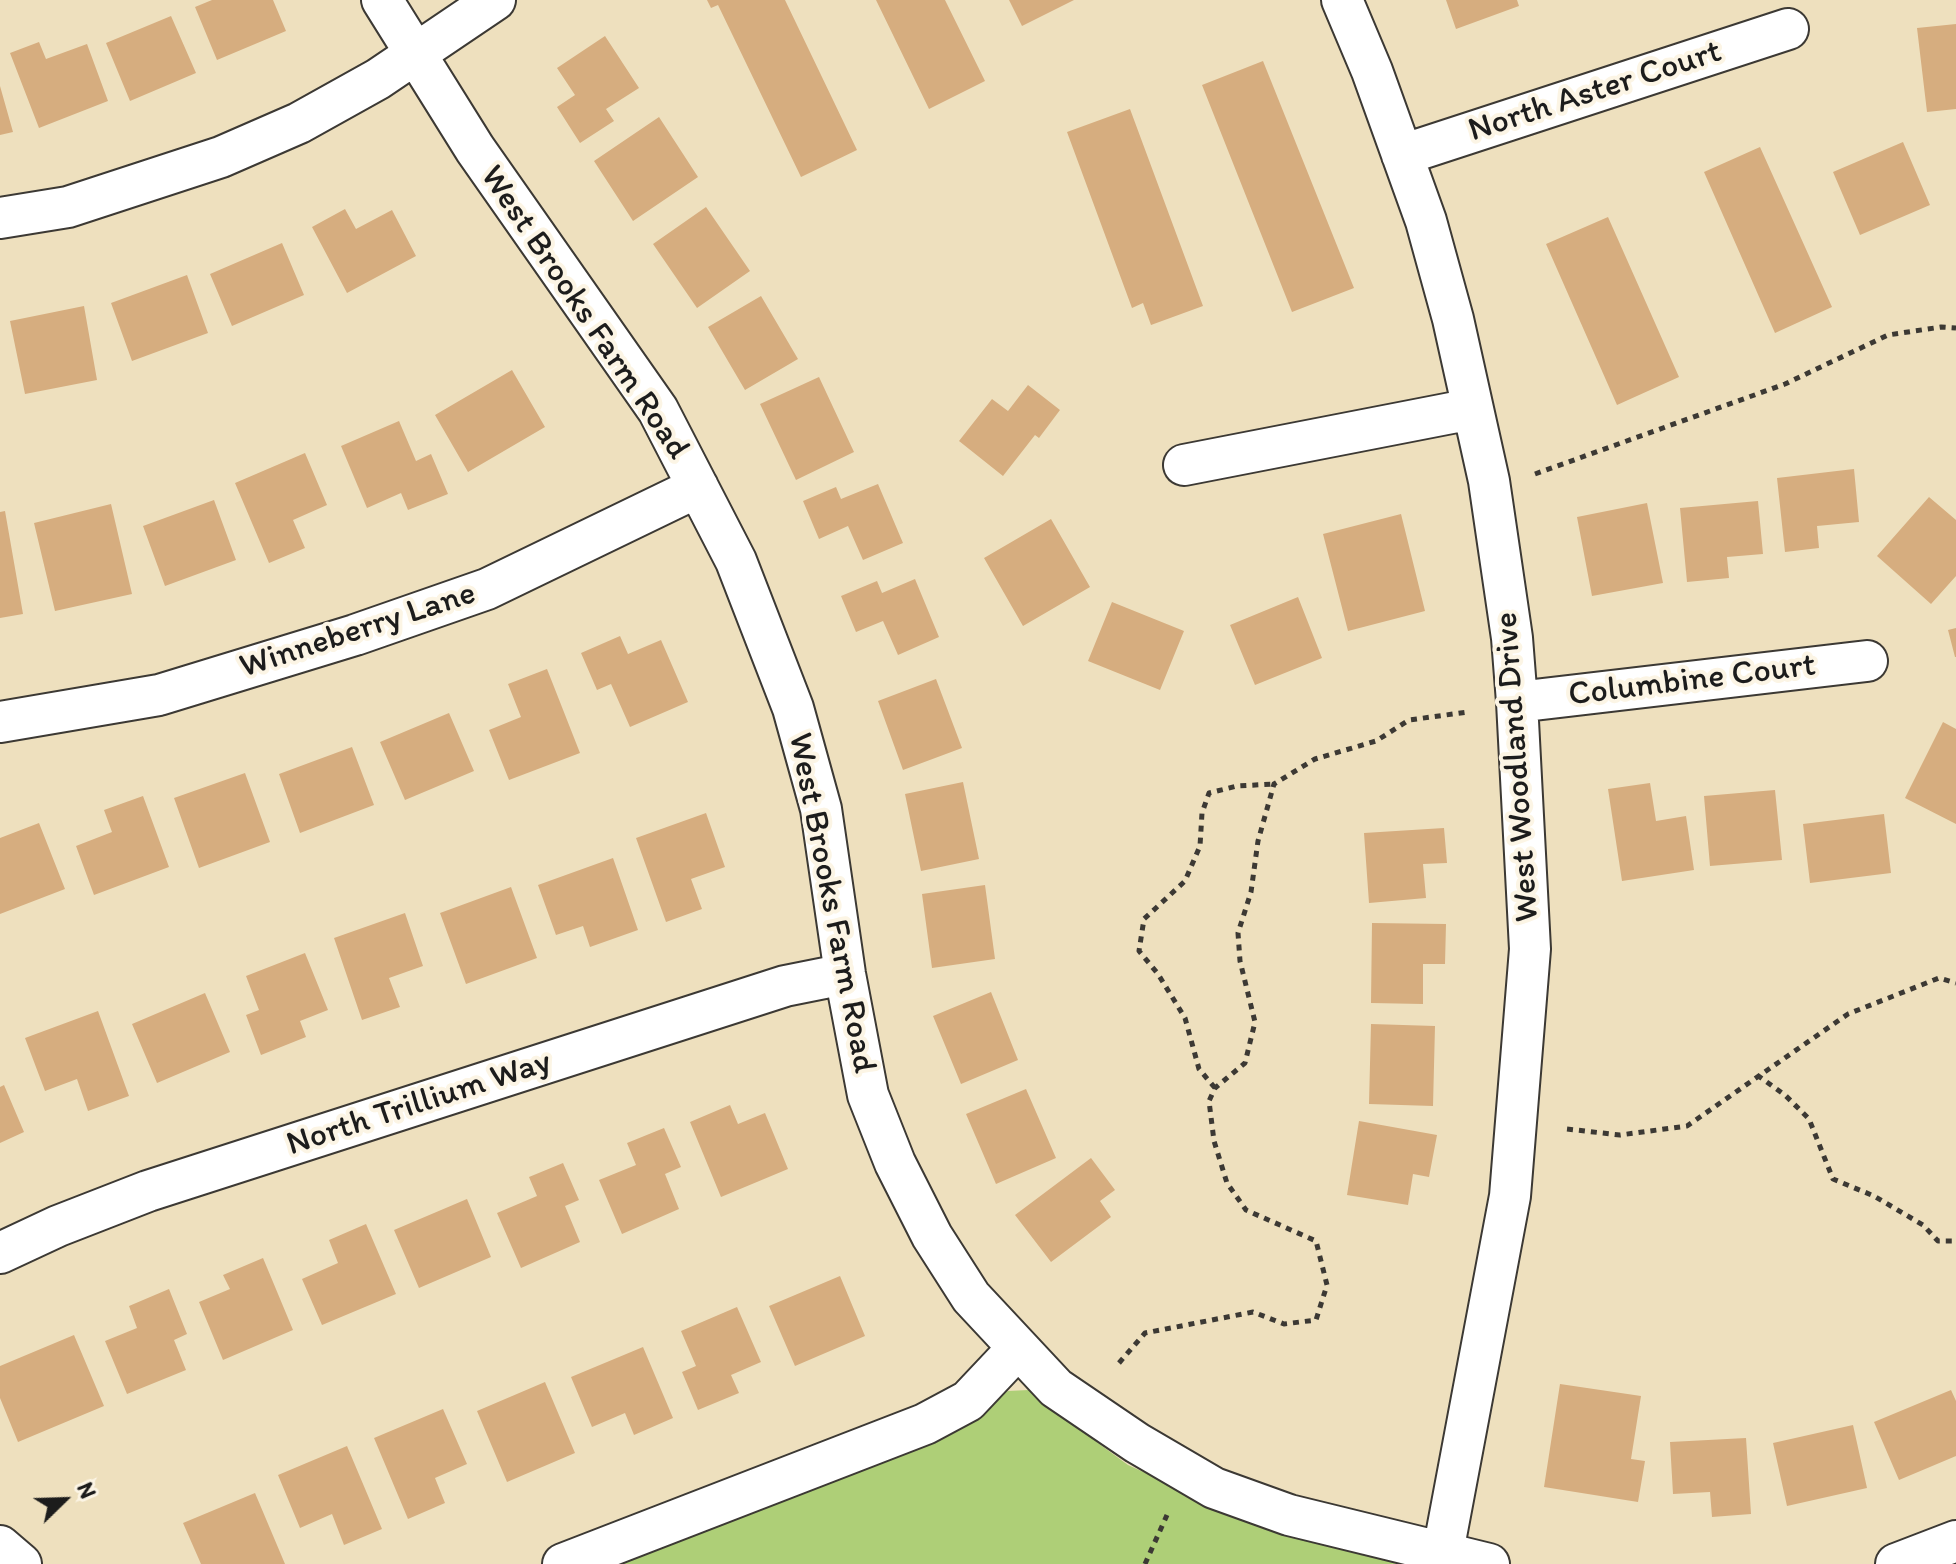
<!DOCTYPE html>
<style>
body{margin:0}
#map{position:relative;width:1956px;height:1564px;overflow:hidden;background:#eee0be;font-family:Itim,sans-serif}
canvas{display:block}
.north{position:absolute;left:24px;top:1460px;width:80px;height:80px;-webkit-text-stroke:6px #fcf5e5;paint-order:stroke;rotate:67deg;font-size:22px;font-weight:700;line-height:32px;text-align:center;color:#1c1c1c}
.north::after{content:'';display:block;margin:auto;width:28px;height:36px;background:#1c1c1c;clip-path:polygon(50% 0,100% 100%,50% 72%,0 100%)}
</style>
<div id="map">
<canvas width="1956" height="1564"></canvas>
<div class="north">N</div>
</div>
<script>
const g = document.querySelector('canvas').getContext('2d');
g.lineJoin = 'round';
function fillPath(path, color) { g.fillStyle = color; g.fill(path, 'evenodd'); }
const shape = rows => new Path2D(rows.map(r => 'M' + r).join(''));
function trace(path, color, width, dash) { g.strokeStyle = color; g.lineWidth = width; g.lineCap = dash ? 'butt' : 'round'; g.setLineDash(dash || []); g.stroke(path); }
function drawText(font, color, halo, rows, align = 'center') {
  g.font = font + ' Itim,sans-serif'; g.lineWidth = 8; g.setLineDash([]); g.textBaseline = 'middle'; g.strokeStyle = halo; g.fillStyle = color; for (const [text, x, y, turn = 0] of rows) {
    g.save(); g.translate(x, y); g.rotate((+turn || 0) * Math.PI / 180); g.textAlign = isNaN(turn) ? turn : align; if (halo) g.strokeText(text, 0, 0); g.fillText(text, 0, 0); g.restore();
  }
}
const green = shape([
 [1029,1390,1057,1406,1098,1443,1128,1465,1209,1502,1417,1564,620,1564,801,1494,943,1433,1008,1391]
]);
const building = shape([
 [212,0,273,0,286,31,217,60,195,7],
 [707,0,785,0,857,150,801,177,718,5,711,8],
 [876,0,945,0,985,81,929,109],
 [1009,0,1074,0,1022,26],
 [1446,0,1517,0,1519,6,1456,29],
 [171,16,196,73,130,101,106,43],
 [1956,24,1956,109,1927,112,1917,28],
 [605,36,639,88,606,109,614,121,580,143,557,107,575,95,557,68],
 [39,42,46,59,87,44,108,101,39,128,10,53],
 [1263,61,1354,288,1292,312,1202,85],
 [0,86,13,132,0,135],
 [1130,109,1203,306,1151,325,1143,303,1132,308,1067,132],
 [659,117,698,177,633,221,594,161],
 [1903,142,1930,205,1860,235,1833,172],
 [1760,147,1832,307,1775,333,1704,172],
 [706,207,750,271,697,308,653,244],
 [345,209,356,229,392,210,416,256,347,293,312,227],
 [1608,217,1679,377,1617,405,1546,244],
 [282,243,304,295,232,326,210,274],
 [187,275,208,333,132,361,111,303],
 [761,296,798,359,745,390,708,327],
 [84,306,97,380,25,394,10,321],
 [512,370,545,427,468,472,435,415],
 [819,377,854,452,796,480,760,404],
 [1028,385,1060,410,1039,438,1035,435,1003,476,959,441,992,399,1008,411],
 [399,421,416,461,431,454,448,494,408,510,401,493,367,508,341,446],
 [305,453,327,505,293,520,305,548,269,563,235,483],
 [1854,469,1859,522,1817,526,1819,548,1785,552,1777,478],
 [878,484,903,543,863,560,848,526,819,539,803,501,836,487,841,499],
 [1929,497,1956,520,1956,576,1931,604,1877,556],
 [214,500,236,560,165,586,143,526],
 [1758,501,1763,554,1727,557,1729,578,1687,582,1680,508],
 [1647,503,1663,583,1592,596,1577,517],
 [111,504,132,594,55,611,34,523],
 [5,511,23,614,0,618,0,512],
 [1401,514,1425,611,1348,631,1323,534],
 [1051,519,1090,587,1023,626,984,558],
 [915,579,939,637,898,655,883,621,856,632,841,596,877,581,882,593],
 [1298,597,1322,658,1255,685,1230,625],
 [1112,602,1184,631,1160,690,1088,661],
 [1956,628,1956,657,1955,657,1948,630],
 [620,636,628,654,661,640,688,702,630,727,611,684,597,690,581,653],
 [547,669,580,753,509,780,489,730,521,717,508,684],
 [936,679,962,748,903,770,878,701],
 [449,713,474,771,405,800,380,742],
 [1943,722,1956,729,1956,824,1905,798],
 [352,747,374,805,300,833,279,774],
 [245,773,270,842,199,868,174,798],
 [963,782,979,859,921,871,905,794],
 [1650,783,1656,821,1686,816,1694,870,1622,881,1608,789],
 [1775,790,1782,860,1710,866,1704,796],
 [143,796,169,867,94,895,76,846,112,832,104,810],
 [706,813,725,867,691,879,702,909,666,922,636,838],
 [1884,814,1891,873,1810,883,1803,824],
 [39,823,65,889,0,914,0,838],
 [1444,828,1447,863,1423,864,1426,898,1369,903,1364,833],
 [613,858,638,930,590,947,583,926,556,935,538,885],
 [985,885,995,959,932,968,922,894],
 [511,887,537,958,466,984,440,913],
 [405,913,423,966,389,978,400,1007,362,1020,334,938],
 [1372,923,1446,924,1445,964,1423,964,1423,1004,1371,1003],
 [305,953,328,1010,300,1021,306,1037,261,1055,246,1015,259,1010,246,976],
 [991,992,1018,1060,961,1084,933,1016],
 [205,993,230,1052,157,1083,132,1024],
 [98,1011,129,1096,88,1111,77,1079,45,1091,25,1038],
 [1371,1024,1435,1026,1433,1106,1369,1104],
 [4,1085,24,1132,0,1143,0,1087],
 [1026,1089,1056,1158,996,1184,966,1114],
 [730,1105,738,1124,765,1113,788,1169,721,1197,690,1122],
 [1359,1121,1437,1135,1429,1177,1413,1174,1408,1205,1347,1195],
 [664,1128,681,1167,665,1174,679,1209,622,1234,599,1180,636,1165,627,1143],
 [1091,1158,1115,1190,1100,1201,1111,1217,1051,1262,1015,1215],
 [563,1163,579,1200,565,1206,580,1242,521,1268,497,1213,537,1196,529,1177],
 [467,1199,491,1257,419,1288,394,1230],
 [366,1224,396,1294,322,1325,302,1279,338,1263,329,1240],
 [263,1258,293,1330,223,1360,199,1302,230,1289,223,1275],
 [840,1276,865,1336,795,1366,769,1306],
 [169,1289,187,1334,174,1340,186,1370,127,1394,105,1341,137,1328,129,1306],
 [737,1307,761,1362,731,1375,739,1393,698,1410,682,1372,696,1366,681,1331],
 [74,1335,104,1406,18,1442,0,1398,0,1366],
 [643,1347,673,1418,634,1435,625,1413,592,1427,571,1377],
 [545,1382,575,1453,507,1482,477,1411],
 [1560,1384,1641,1396,1631,1459,1645,1461,1638,1502,1544,1487],
 [1951,1390,1956,1401,1956,1456,1899,1480,1874,1422],
 [443,1409,467,1464,435,1478,445,1503,408,1519,374,1438],
 [1853,1425,1867,1488,1787,1506,1773,1443],
 [1746,1438,1751,1514,1712,1517,1710,1492,1673,1494,1670,1442],
 [347,1446,382,1529,344,1545,332,1514,300,1528,278,1475],
 [255,1493,285,1564,201,1564,183,1523]
]);
const path = shape([
 [1535,474,1785,384,1888,335,1941,327,1956,328],
 [1757,1075,1785,1095,1809,1119,1833,1179,1874,1196,1923,1225,1938,1241,1956,1241],
 [1215,1088,1199,1069,1185,1018,1158,974,1139,951,1144,919,1185,881,1200,846,1202,813,1209,793,1237,786,1274,784],
 [1567,1129,1620,1135,1687,1126,1848,1014,1939,978,1956,983],
 [1119,1363,1145,1333,1253,1312,1284,1324,1316,1320,1327,1285,1316,1241,1246,1210,1227,1183,1214,1141,1209,1101,1215,1088,1245,1063,1255,1022,1240,961,1238,933,1251,892,1258,841,1274,784,1315,759,1376,741,1409,720,1468,712],
 [1145,1564,1167,1515]
]);
const minor = shape([
 [382,0,475,149,658,410,736,561,793,708,821,809,845,974,868,1095,895,1163,932,1236,971,1297,1056,1388,1137,1443,1214,1488,1289,1515,1489,1564],
 [1342,0,1372,71,1426,221,1453,319,1489,481,1512,638,1517,702,1530,949,1510,1196,1443,1552],
 [1402,155,1788,29],
 [0,218,68,207,221,157,299,123,378,79,495,0],
 [1184,465,1472,409],
 [1517,702,1867,661],
 [0,722,159,695,355,635,487,589,698,487],
 [0,1253,58,1226,148,1191,785,986,845,974],
 [0,1546,21,1564],
 [563,1564,925,1424,968,1401,1018,1348],
 [1896,1564,1956,1541]
]);
const streetNames = [
 ["North Aster Court",1595,92,-18],
 ["West Brooks Farm Road",584,313,56],
 ["Winneberry Lane",358,631,-18],
 ["Columbine Court",1692,681,-7],
 ["West Woodland Drive",1518,767,-94],
 ["West Brooks Farm Road",831,903,79],
 ["North Trillium Way",419,1104,-18]
];
fillPath(green, '#aecf77');
fillPath(building, '#d6ad7f');
trace(minor, '#3c3934', 44);
trace(path, '#3c3934', 5, [6, 6]);
trace(minor, '#fff', 40);
drawText('34px', '#1c1c1c', '#fcf5e5', streetNames);
</script>
